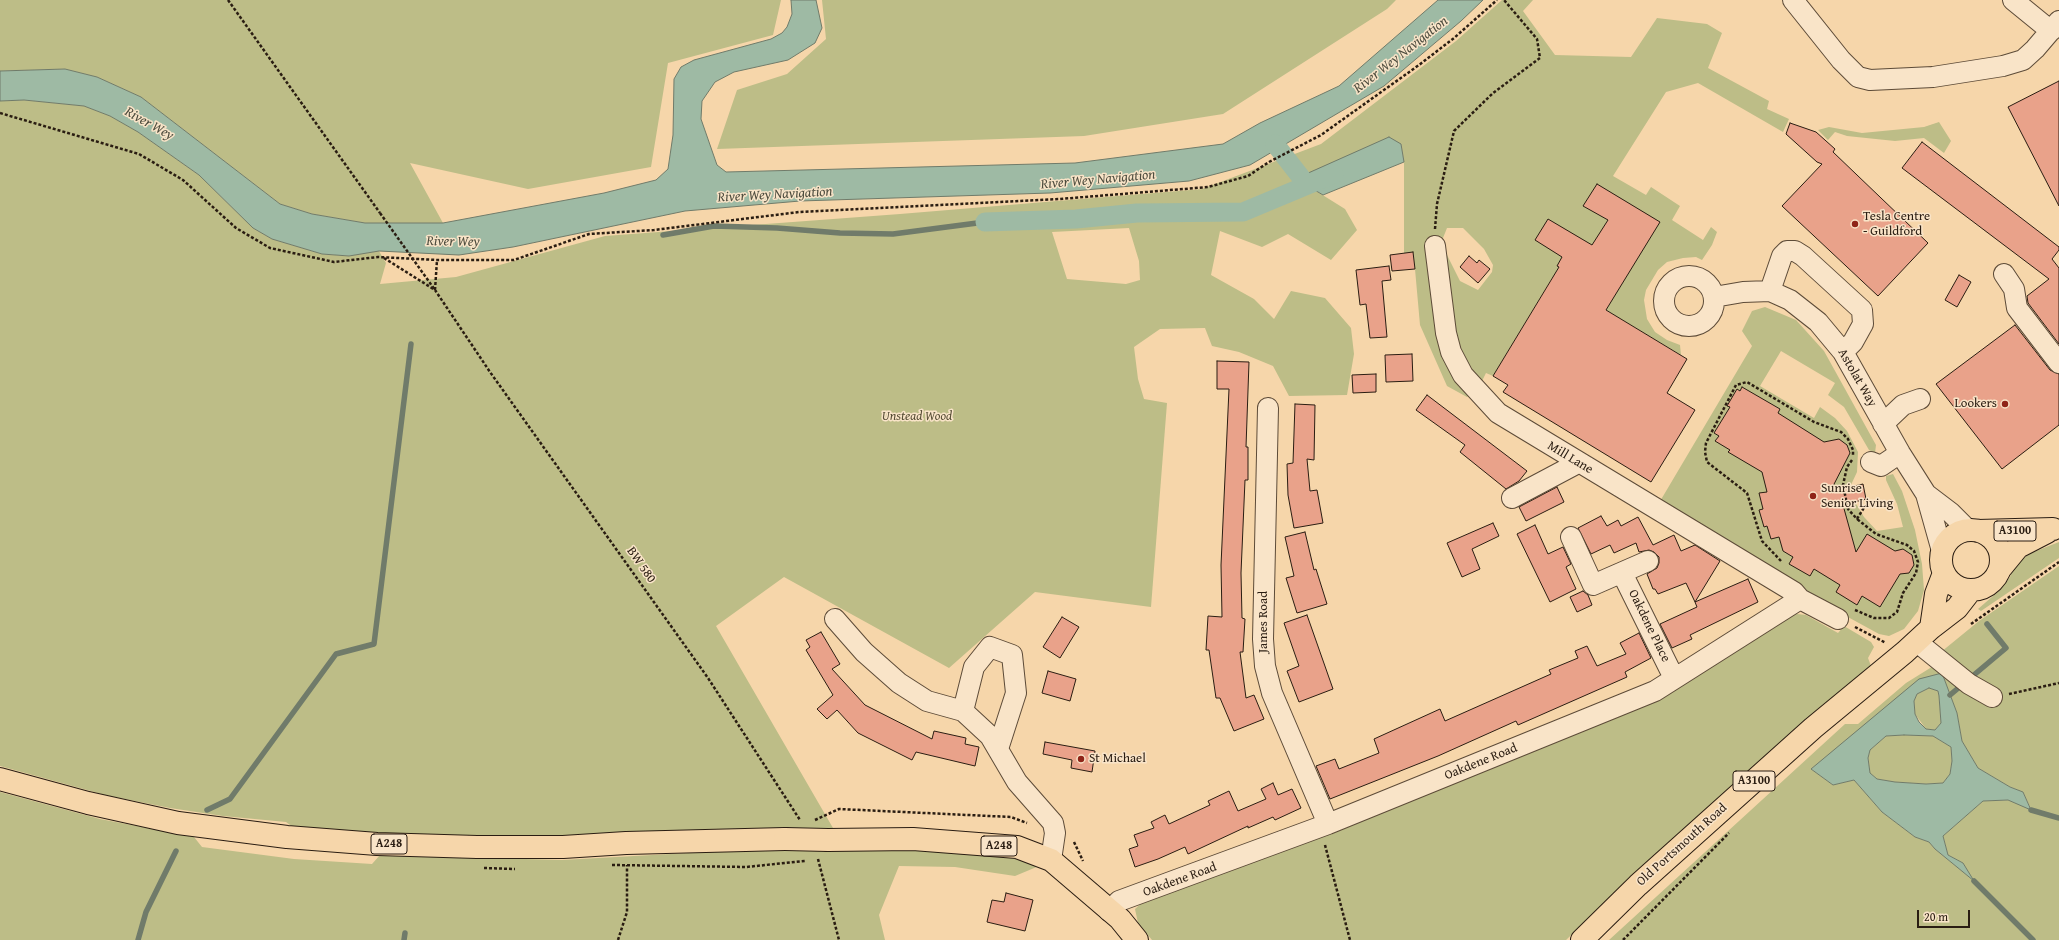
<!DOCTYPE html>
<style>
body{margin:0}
#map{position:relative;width:2059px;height:940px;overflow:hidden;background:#f6d6aa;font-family:"Gentium Book Plus",serif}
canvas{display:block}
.scale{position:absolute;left:1917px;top:910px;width:53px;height:18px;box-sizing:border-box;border:2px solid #2a1d12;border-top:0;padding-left:5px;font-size:12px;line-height:14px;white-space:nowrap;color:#2a1d12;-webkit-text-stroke:3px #f9e4c8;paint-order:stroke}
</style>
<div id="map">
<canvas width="2059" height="940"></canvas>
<div class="scale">20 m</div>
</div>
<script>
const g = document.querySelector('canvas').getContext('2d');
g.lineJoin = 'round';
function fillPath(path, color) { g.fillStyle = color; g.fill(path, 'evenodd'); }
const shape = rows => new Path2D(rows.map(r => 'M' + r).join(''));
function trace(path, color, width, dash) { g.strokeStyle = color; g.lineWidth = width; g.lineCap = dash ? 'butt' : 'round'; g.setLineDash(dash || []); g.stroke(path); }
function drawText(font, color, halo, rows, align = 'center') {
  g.font = font + ' "Gentium Book Plus",serif'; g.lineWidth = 3; g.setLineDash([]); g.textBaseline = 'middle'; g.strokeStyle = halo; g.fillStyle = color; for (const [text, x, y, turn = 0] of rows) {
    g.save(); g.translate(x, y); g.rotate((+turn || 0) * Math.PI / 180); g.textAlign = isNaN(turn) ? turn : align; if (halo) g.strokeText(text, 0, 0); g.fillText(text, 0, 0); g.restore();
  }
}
const green = shape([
 [0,0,781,0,773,35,668,63,651,167,528,189,410,163,443,223,365,223,312,214,280,204,141,97,97,77,65,69,0,71],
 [822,0,1396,0,1387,9,1223,114,1084,136,717,149,737,90,787,74,826,39],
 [1502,0,1533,0,1523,11,1555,55,1631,57,1657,18,1707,24,1722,33,1708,68,1769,101,1767,109,1789,119,1783,132,1698,83,1666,92,1613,176,1646,195,1651,187,1680,206,1672,220,1703,240,1711,227,1717,232,1712,245,1702,260,1696,257,1683,258,1667,262,1658,270,1646,290,1644,300,1647,319,1655,332,1667,340,1680,345,1681,355,1552,278,1493,376,1486,373,1479,387,1467,397,1447,386,1420,325,1415,269,1404,254,1404,162,1401,144,1313,189,1345,209,1357,230,1331,260,1288,234,1262,247,1220,231,1211,275,1254,299,1274,319,1291,291,1325,298,1351,328,1354,354,1347,395,1289,396,1273,366,1239,352,1212,346,1205,328,1160,329,1134,347,1138,379,1144,399,1167,403,1151,607,1035,592,949,668,784,577,716,626,833,828,750,832,464,838,298,831,286,822,223,816,170,808,105,795,0,766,0,101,24,100,84,106,110,116,138,132,199,175,253,228,272,239,322,254,349,256,379,251,386,263,380,284,456,277,605,236,900,214,1202,189,1321,144,1456,41],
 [1129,228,1139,261,1140,280,1126,284,1067,279,1052,232],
 [1447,228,1463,228,1484,249,1493,265,1492,272,1478,290,1460,281,1441,243],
 [1939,122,1951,141,1944,153,1924,138,1895,141,1847,136,1835,132,1828,140,1818,130,1829,127,1862,133,1924,127],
 [1765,307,1796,320,1824,351,1876,445,1875,453,1869,450,1844,407,1828,395,1835,383,1781,351,1760,386,1814,418,1820,407,1835,418,1847,431,1858,452,1857,472,1850,487,1863,484,1866,499,1855,502,1864,517,1877,531,1903,527,1897,504,1886,480,1886,476,1893,474,1902,491,1915,530,1922,564,1924,590,1918,611,1904,629,1889,636,1879,634,1846,616,1659,503,1752,346,1742,331,1752,311],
 [2059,542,2059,558,1981,611,1978,609,2000,590,2010,577,2014,566,2021,560,2031,553],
 [2059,566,2059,940,1609,940,1845,724,1858,724,1906,683,1935,665,1941,652,1979,621],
 [1942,673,1957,713,1962,741,1978,768,2010,787,2023,792,2031,809,2008,800,1983,801,1943,836,1948,855,1963,863,1973,880,1935,849,1929,842,1915,837,1882,812,1854,780,1833,785,1811,769],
 [1797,614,1806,615,1838,633,1844,626,1871,642,1874,647,1868,658,1871,666,1664,846,1566,940,1152,940,1138,923,1135,909,1148,897,1434,787,1787,616],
 [1929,688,1938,691,1939,696,1941,723,1935,730,1926,729,1915,714,1914,701,1917,694],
 [1904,735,1933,736,1951,747,1952,761,1950,774,1943,783,1926,784,1895,782,1877,779,1870,773,1868,758,1870,750,1886,736],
 [0,792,100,819,194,837,202,847,294,859,372,864,380,855,562,860,779,848,851,847,1005,856,1039,866,1015,876,955,867,899,866,879,915,885,940,0,940]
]);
const water = shape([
 [791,0,816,0,822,28,815,43,788,60,734,72,715,82,702,101,701,119,717,165,726,172,1075,163,1223,144,1260,123,1339,86,1438,0,1483,0,1461,21,1384,86,1250,165,1189,181,1050,193,800,201,685,211,513,247,459,255,379,251,349,256,322,254,272,239,253,228,199,175,138,132,110,116,84,106,24,100,0,101,0,71,65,69,97,77,141,97,280,204,312,214,365,223,443,223,604,193,656,180,668,169,673,135,674,79,681,67,694,60,771,39,782,33,787,27,792,14,791,0],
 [1389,137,1401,144,1404,162,1323,195,1313,189,1306,174,1389,137],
 [1942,673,1957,713,1962,741,1978,768,2010,787,2023,792,2031,810,2008,800,1983,801,1943,836,1948,855,1963,863,1974,881,1935,849,1929,842,1915,837,1882,812,1854,780,1833,785,1811,769,1919,679,1942,673],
 [1929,688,1938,691,1939,696,1941,723,1935,730,1926,729,1919,722,1915,714,1914,701,1917,694,1929,688],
 [1904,735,1933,736,1951,747,1952,761,1950,774,1943,783,1926,784,1895,782,1877,779,1870,773,1868,758,1870,750,1886,736,1904,735]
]);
const stream = shape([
 [663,235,714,226,777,228,840,233,893,234,985,222],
 [1950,695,2006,648,1987,624],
 [207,810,230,799,336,654,374,644,411,344],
 [2031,810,2059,818],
 [1974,881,2033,940],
 [138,940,146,912,176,851],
 [404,940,405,933]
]);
const canal = shape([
 [1275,144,1307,185],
 [985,222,1076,219,1137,213,1243,212,1334,174]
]);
const building = shape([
 [2059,81,2059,206,2008,107,2059,81],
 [1790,123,1816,132,1835,149,1833,152,1928,243,1878,296,1782,206,1822,164,1817,162,1786,134,1790,123],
 [1922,142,2059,247,2059,250,2052,259,2059,268,2059,344,2028,303,2027,296,2049,279,1902,168,1922,142],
 [1597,184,1660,222,1606,310,1687,359,1667,393,1695,410,1651,482,1503,392,1508,385,1493,376,1559,267,1557,266,1562,257,1535,240,1548,219,1592,245,1608,220,1583,206,1597,184],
 [1413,252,1415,269,1392,271,1390,255,1413,252],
 [1469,256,1477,263,1479,260,1490,269,1478,283,1460,267,1469,256],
 [1389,266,1391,280,1382,281,1387,337,1370,338,1366,304,1360,305,1356,270,1389,266],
 [1959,275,1971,282,1957,307,1945,300,1959,275],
 [2015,325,2050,370,2059,374,2059,425,2002,469,1936,384,2015,325],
 [1412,354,1413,381,1386,382,1385,355,1412,354],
 [1217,361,1249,362,1246,447,1248,447,1248,480,1245,480,1241,573,1242,618,1245,619,1243,652,1240,652,1246,698,1254,695,1264,719,1234,731,1220,698,1216,698,1209,650,1206,650,1208,616,1222,617,1221,565,1229,389,1217,389,1217,361],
 [1376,374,1376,392,1353,393,1352,375,1376,374],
 [1742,387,1780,409,1778,413,1824,442,1839,439,1847,445,1850,453,1830,492,1863,484,1866,499,1843,505,1856,552,1867,534,1895,551,1903,549,1912,555,1914,565,1909,573,1900,574,1880,607,1862,596,1857,605,1836,592,1840,585,1814,569,1810,576,1789,564,1793,557,1783,551,1779,537,1771,539,1767,526,1764,527,1759,510,1763,509,1759,493,1767,492,1762,472,1728,452,1730,450,1715,441,1719,436,1714,433,1730,407,1727,406,1737,389,1740,391,1742,387],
 [1427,395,1527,471,1519,481,1506,489,1460,452,1465,445,1416,410,1427,395],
 [1295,404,1315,405,1314,460,1307,459,1310,491,1317,490,1323,523,1294,528,1288,495,1287,464,1293,463,1295,404],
 [1557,487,1564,502,1526,521,1519,507,1557,487],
 [1601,516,1607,526,1618,520,1621,526,1638,517,1653,545,1674,535,1681,551,1695,545,1720,561,1695,602,1686,583,1658,594,1655,589,1653,589,1647,574,1657,568,1659,563,1659,557,1654,552,1649,550,1639,552,1636,543,1614,553,1610,545,1591,554,1578,528,1601,516],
 [1493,523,1499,536,1472,549,1480,569,1462,577,1447,543,1493,523],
 [1535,525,1548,554,1563,547,1571,564,1566,567,1576,589,1550,602,1517,534,1535,525],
 [1305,532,1314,570,1316,569,1327,604,1297,613,1286,578,1294,576,1285,537,1305,532],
 [1748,579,1758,602,1690,635,1692,639,1672,648,1660,624,1697,607,1695,602,1748,579],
 [1583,591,1588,595,1592,605,1577,612,1570,597,1583,591],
 [1307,615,1333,689,1299,702,1287,671,1299,666,1284,623,1307,615],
 [1062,617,1079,627,1060,658,1043,647,1062,617],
 [821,632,840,664,832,669,865,705,932,739,934,731,966,738,965,744,979,747,975,766,916,752,912,760,858,733,837,710,827,719,817,709,833,695,806,650,810,647,806,640,821,632],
 [1639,633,1651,658,1625,672,1627,677,1518,725,1516,721,1438,756,1330,799,1316,766,1335,759,1339,769,1379,753,1374,739,1440,709,1445,721,1551,674,1549,670,1578,658,1575,651,1587,646,1597,666,1626,654,1620,643,1639,633],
 [1048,671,1076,679,1070,701,1042,693,1048,671],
 [1045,742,1095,751,1092,772,1071,768,1072,760,1043,754,1045,742],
 [1273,783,1278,795,1292,789,1301,808,1275,820,1273,817,1248,828,1248,826,1188,854,1185,847,1158,859,1135,867,1129,849,1138,846,1134,835,1154,828,1151,822,1165,815,1169,824,1210,805,1208,801,1229,791,1238,811,1266,799,1261,789,1273,783],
 [1006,893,1033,900,1025,931,987,922,992,900,1004,902,1006,893]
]);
const path = shape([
 [228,0,380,213],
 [0,113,139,154,183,180,236,228,270,248,334,262,378,257,437,260,514,260,589,234,654,230,799,212,1060,199,1208,187,1248,176,1269,162,1321,135,1419,65,1454,38,1497,0],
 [1435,229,1437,204,1454,131,1493,93,1540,58,1537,39,1504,0],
 [384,258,435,290,490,372,708,678,800,820],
 [435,290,437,260],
 [1852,460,1847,467,1843,485,1848,509,1857,519,1865,506],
 [1781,561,1762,541,1747,493,1707,462,1705,452,1706,443,1736,385,1747,382,1814,422,1841,432,1848,439,1853,450,1853,455],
 [1855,610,1874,618,1889,618,1897,612,1903,593,1916,573,1918,562,1914,551,1907,545,1876,534,1857,519],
 [1971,624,2059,562],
 [1855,627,1886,643],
 [2009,694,2059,683],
 [815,820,839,809,1011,817,1027,823],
 [1074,842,1083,861],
 [1325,845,1350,940],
 [818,859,839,940],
 [612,865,746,867,805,861],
 [484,868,515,869],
 [618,940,627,912,627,865],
 [1623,940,1729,833]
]);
const minor = shape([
 [1793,0,1841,60,1858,77,1870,80,1933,77,2003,66,2023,60,2035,49,2059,21],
 [2013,0,2051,31],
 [1435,246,1446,333,1451,352,1463,375,1498,413,1794,592,1800,599],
 [2004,274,2014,289,2017,308,2059,363],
 '1664 301a25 25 0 1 1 50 0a25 25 0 1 1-50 0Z',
 [1770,291,1782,256,1787,251,1795,251,1803,256,1862,310,1863,324,1853,342,1843,352],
 [1714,297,1743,292,1770,291,1790,300,1818,322,1843,352,1900,453,1926,494,1942,551],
 [1268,408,1263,639,1265,666,1272,693,1328,824],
 [1883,424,1903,405,1920,399],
 [1871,462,1881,466,1900,453],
 [1926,494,1951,513,1968,530],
 [1512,498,1578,463],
 [1571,537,1593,585,1648,561],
 [1622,573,1674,678],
 [835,619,864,652,899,683,927,701,963,711,990,736,1017,782,1053,823,1055,833,1051,860],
 [1917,642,1969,684,1992,697],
 [963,711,974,667,990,647,1012,655,1016,693,998,749],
 [1109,911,1119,901,1328,824,1655,691,1800,599,1838,619]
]);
const major = shape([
 '1941 560a30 30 0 1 1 60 0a30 30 0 1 1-60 0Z',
 [1978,531,2053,529],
 [2000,569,2018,547,2047,532],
 [1931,628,1936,594,1944,573],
 [0,779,88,803,178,823,287,837,377,844,477,847,563,847,626,843,785,839],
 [828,840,913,839,1017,847,1051,860,1120,919,1137,940],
 [1582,940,1638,885,1813,728,1905,652,1931,628,1957,608,1971,590]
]);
const pathBridge = shape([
 [380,213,435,290]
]);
const majorBridge = shape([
 [785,839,828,840]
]);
const markers = [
 [1855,224,4,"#8f2418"],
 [2005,404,4,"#8f2418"],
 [1813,496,4,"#8f2418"],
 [1081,759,4,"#8f2418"]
];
const shields = [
 [2015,531,42],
 [1754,781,42],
 [389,844,36],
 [999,846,36]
];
const shieldNames = [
 ["A3100",2015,531],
 ["A3100",1754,781],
 ["A248",389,844],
 ["A248",999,846]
];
const poiNames = [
 ["Tesla Centre",1863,217],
 ["- Guildford",1863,232],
 ["Lookers",1997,404,"right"],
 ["Sunrise",1821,489],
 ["Senior Living",1821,504],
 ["St Michael",1089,759]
];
const streetNames = [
 ["Astolat Way",1857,378,60],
 ["Mill Lane",1570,458,31],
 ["BW 580",641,565,55],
 ["James Road",1264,622,-90],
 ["Oakdene Place",1649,626,64],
 ["Oakdene Road",1481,762,-22],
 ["Old Portsmouth Road",1682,845,-42],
 ["Oakdene Road",1180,880,-20]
];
const parkNames = [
 ["Unstead Wood",917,417]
];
const waterNames = [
 ["River Wey Navigation",1401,55,-38],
 ["River Wey",149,124,29],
 ["River Wey Navigation",1098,180,-5],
 ["River Wey Navigation",775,195,-3],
 ["River Wey",453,242,1]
];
fillPath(green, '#bdbd87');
fillPath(water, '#9ebaa4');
trace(water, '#707b6a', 1);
trace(stream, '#707b6a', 5.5);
trace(canal, '#9ebaa4', 19);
fillPath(building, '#e9a28a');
trace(building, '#2a1d12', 1);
trace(minor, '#5d4b38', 22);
trace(major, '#2a1d12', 24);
trace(path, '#2a1d12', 2.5, [3, 2]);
trace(minor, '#f9e4c8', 20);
trace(major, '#f6d6aa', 22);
trace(majorBridge, '#2a1d12', 24, []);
trace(pathBridge, '#2a1d12', 2.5, [3, 2]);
trace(majorBridge, '#f6d6aa', 22);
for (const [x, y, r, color] of markers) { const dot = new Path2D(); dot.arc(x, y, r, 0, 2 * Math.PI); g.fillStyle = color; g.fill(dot); trace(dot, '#f9e4c8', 1.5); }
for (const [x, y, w] of shields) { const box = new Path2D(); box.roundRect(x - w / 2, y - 10, w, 20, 3); g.fillStyle = '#f9e4c8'; g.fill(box); trace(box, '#2a1d12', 1); }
drawText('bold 12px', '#2a1d12', null, shieldNames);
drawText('13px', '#2a1d12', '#f9e4c8', poiNames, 'left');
drawText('13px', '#2a1d12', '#f9e4c8', streetNames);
drawText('italic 13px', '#564d35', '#f9e4c8', parkNames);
drawText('italic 14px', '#4d4c3e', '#f9e4c8', waterNames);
</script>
